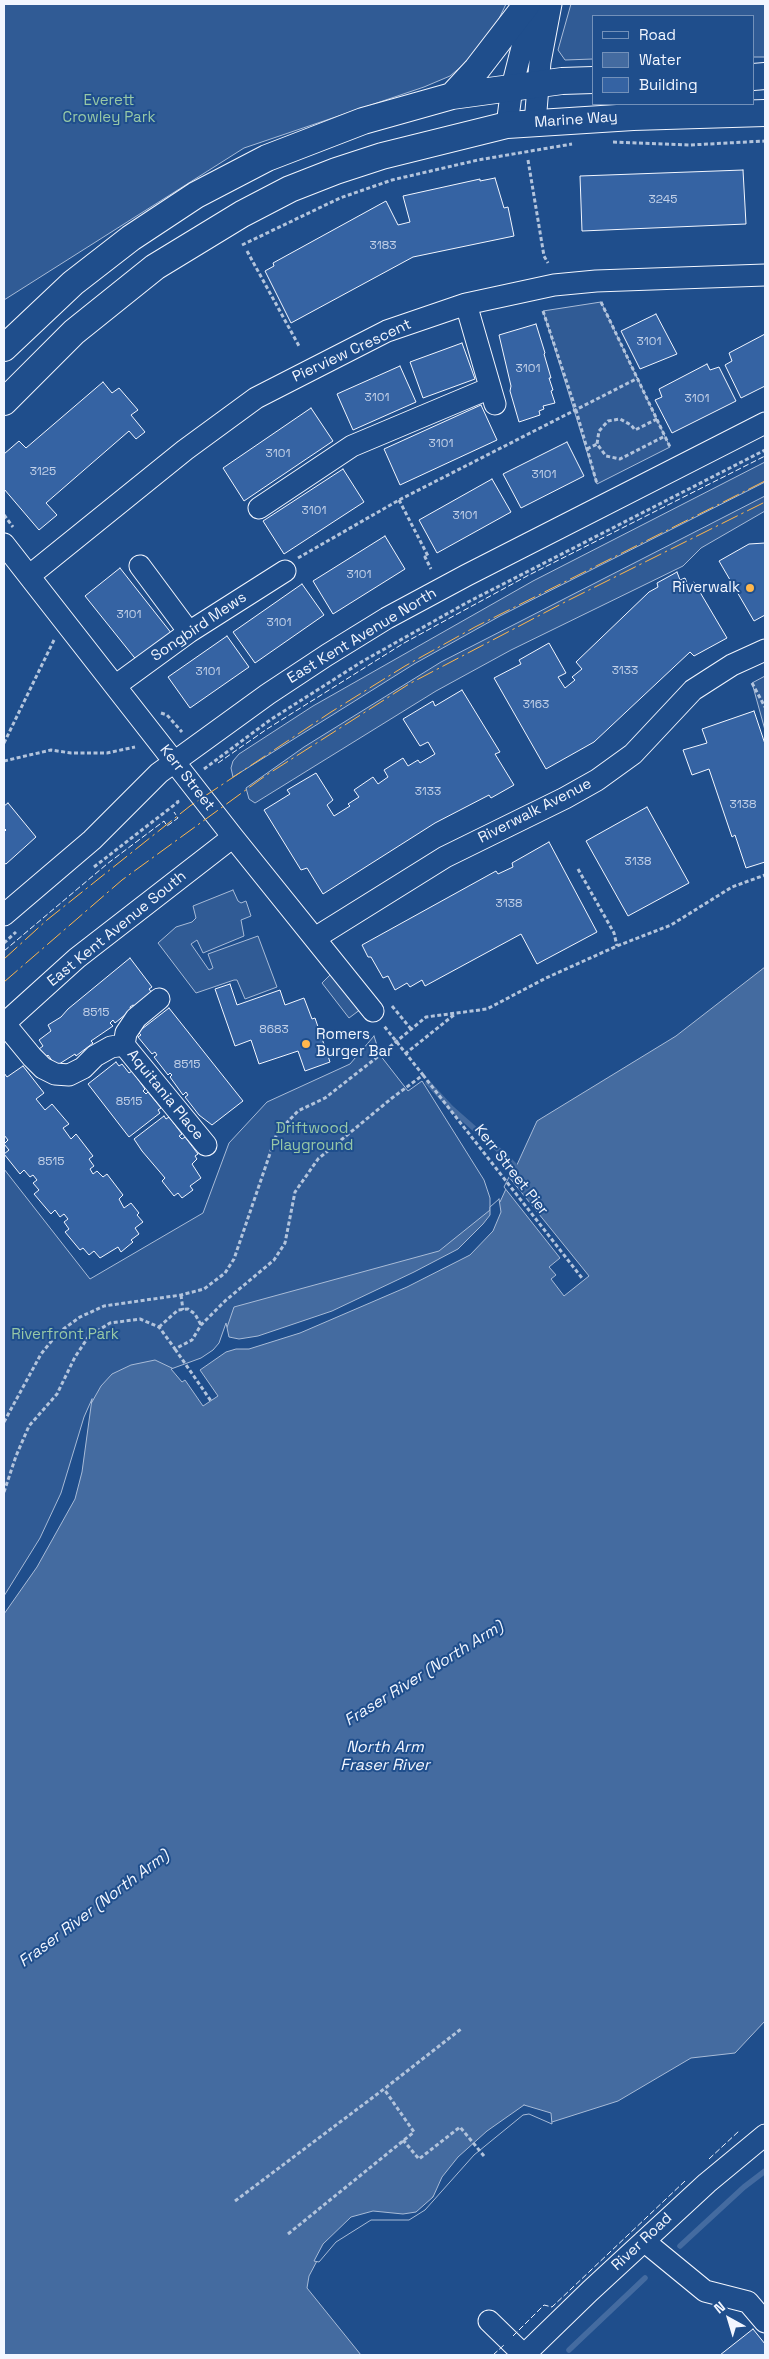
<!DOCTYPE html>
<style>
body{margin:0}
#map{position:relative;width:769px;height:2359px;overflow:hidden;background:#1f4e8c;font-family:"Space Grotesk",sans-serif}
canvas{display:block}
.frame{position:absolute;inset:0;border:5px solid #f2f6ff;pointer-events:none}
.legend{position:absolute;left:592px;top:15px;width:162px;height:90px;box-sizing:border-box;background:#1f4e8c;border:1px solid #7391ba;margin:0;padding:6px 9px;list-style:none;font-size:15px;color:#f2f6ff}
.legend li{display:flex;align-items:center;gap:10px;height:25px}
.legend b{width:25px;border:1px solid #7391ba}
.north{position:absolute;left:704px;top:2294px;width:50px;height:50px;-webkit-text-stroke:4px #1f4e8c;paint-order:stroke;rotate:321deg;font-size:14px;font-weight:700;line-height:20px;text-align:center;color:#f2f6ff}
.north::after{content:'';display:block;margin:auto;width:18px;height:22px;background:#f2f6ff;clip-path:polygon(50% 0,100% 100%,50% 72%,0 100%)}
</style>
<div id="map">
<canvas width="769" height="2359"></canvas>
<div class="frame"></div>
<ul class="legend">
<li><b style="height:6px;background:#1f4e8c"></b>Road</li>
<li><b style="height:14px;background:#446ba0"></b>Water</li>
<li><b style="height:14px;background:#3563a3"></b>Building</li>
</ul>
<div class="north">N</div>
</div>
<script>
const g = document.querySelector('canvas').getContext('2d');
g.lineJoin = 'round';
function fillPath(path, color) { g.fillStyle = color; g.fill(path, 'evenodd'); }
const shape = rows => new Path2D(rows.map(r => 'M' + r).join(''));
function trace(path, color, width, dash) { g.strokeStyle = color; g.lineWidth = width; g.lineCap = dash ? 'butt' : 'round'; g.setLineDash(dash || []); g.stroke(path); }
function drawText(font, color, halo, rows, align = 'center') {
  g.font = font + ' "Space Grotesk",sans-serif'; g.lineWidth = 4; g.setLineDash([]); g.textBaseline = 'middle'; g.strokeStyle = halo; g.fillStyle = color; for (const [text, x, y, turn = 0] of rows) {
    g.save(); g.translate(x, y); g.rotate((+turn || 0) * Math.PI / 180); g.textAlign = isNaN(turn) ? turn : align; if (halo) g.strokeText(text, 0, 0); g.fillText(text, 0, 0); g.restore();
  }
}
const built = shape([
 [4,4,506,4,494,29,476,54,450,76,424,87,244,148,4,300,4,4],
 [571,4,765,4,765,57,753,57,753,16,593,16,593,59,565,60,558,50,571,4],
 [601,302,670,447,597,484,543,311,601,302],
 [765,462,765,482,500,616,414,664,233,777,231,768,233,761,239,754,313,706,533,581,765,462],
 [765,496,765,511,701,548,683,566,511,650,436,691,255,803,249,799,246,788,304,747,441,662,765,496],
 [765,676,765,730,752,683,765,676],
 [233,890,238,901,241,903,246,901,251,916,241,920,244,936,203,953,197,940,191,944,209,970,213,968,208,954,258,936,277,987,245,999,237,980,234,980,196,993,158,943,176,927,192,922,196,918,193,906,233,890],
 [332,973,361,1009,349,1018,322,983,332,973],
 [374,1036,380,1055,408,1091,422,1081,484,1180,490,1198,490,1215,458,1249,221,1345,209,1357,176,1370,171,1369,64,1493,43,1539,4,1600,4,1169,90,1279,203,1213,229,1143,267,1102,350,1064,374,1036]
]);
const water = shape([
 [765,967,765,2021,735,2053,691,2058,618,2101,552,2122,529,2111,522,2112,472,2153,423,2208,408,2218,370,2218,334,2240,318,2259,309,2276,307,2288,361,2355,4,2355,4,1600,43,1539,64,1493,88,1409,101,1386,112,1374,131,1365,155,1360,176,1370,209,1357,221,1345,234,1307,439,1251,500,1202,537,1121,676,1036,765,967]
]);
const pier = shape([
 [509,1177,589,1276,564,1296,551,1279,556,1275,549,1267,560,1258,504,1187,509,1177],
 [499,1199,501,1212,493,1231,470,1255,407,1287,300,1333,249,1349,236,1349,226,1352,200,1370,218,1396,203,1406,185,1380,182,1382,171,1369,201,1358,213,1350,219,1343,226,1323,229,1337,239,1339,258,1336,332,1311,414,1272,458,1249,483,1224,490,1215,490,1207,499,1199],
 [92,1399,82,1472,75,1499,37,1567,4,1614,4,1596,40,1538,61,1493,84,1417,92,1399],
 [524,2105,551,2113,552,2124,529,2114,523,2115,474,2155,425,2210,409,2220,371,2220,336,2242,319,2262,314,2261,323,2244,351,2217,373,2211,403,2214,416,2212,433,2197,442,2177,458,2157,487,2131,524,2105]
]);
const stream = shape([
 [428,1083,451,1108,502,1153,520,1171],
 [680,2246,744,2187,765,2171],
 [569,2350,645,2278]
]);
const building = shape([
 [743,170,746,224,582,231,580,176,743,170],
 [495,178,504,208,508,207,514,236,413,257,291,323,265,271,274,266,273,263,386,201,398,225,410,222,403,196,480,179,480,181,495,178],
 [656,314,677,354,640,369,621,331,656,314],
 [536,324,545,353,544,354,551,378,549,378,553,390,551,391,555,403,543,406,544,409,539,411,540,415,519,422,510,391,511,386,499,335,536,324],
 [765,334,765,386,741,398,725,365,732,361,729,353,765,334],
 [462,343,475,379,423,398,410,362,462,343],
 [707,364,710,370,719,367,736,401,672,433,655,400,662,397,659,389,707,364],
 [400,366,416,402,353,430,337,394,400,366],
 [103,382,112,393,119,388,138,410,131,415,145,432,136,439,129,431,46,503,57,515,39,530,4,489,4,454,19,441,26,448,103,382],
 [481,405,497,440,400,485,384,449,481,405],
 [311,408,333,441,244,501,223,468,311,408],
 [567,442,584,476,521,508,503,474,567,442],
 [343,469,364,502,284,554,263,521,343,469],
 [492,479,511,512,437,553,419,520,492,479],
 [385,536,405,569,333,614,313,581,385,536],
 [765,543,765,615,754,621,719,561,749,544,765,543],
 [120,568,172,634,138,662,85,596,120,568],
 [677,572,680,580,685,578,688,585,694,582,727,638,694,656,690,652,594,742,546,769,494,678,521,664,519,660,549,643,566,673,558,677,565,688,575,680,572,677,582,669,576,662,649,592,658,587,657,583,677,572],
 [302,584,324,615,255,663,233,632,302,584],
 [227,636,249,667,190,708,168,677,227,636],
 [462,690,500,752,495,754,514,785,491,798,489,795,435,823,323,894,307,868,301,870,264,810,290,794,287,790,316,773,333,800,327,805,334,816,350,806,348,804,359,797,354,790,373,777,378,784,388,777,384,770,403,758,408,766,418,760,420,763,435,754,428,742,420,746,403,719,433,701,435,706,462,690],
 [754,711,765,744,765,862,746,868,735,835,732,837,709,769,692,775,683,750,707,743,702,729,754,711],
 [8,803,36,837,6,864,4,863,4,832,6,830,4,828,4,806,8,803],
 [647,807,689,883,628,916,586,841,647,807],
 [549,842,597,932,537,964,521,934,425,986,422,980,410,987,407,983,395,990,388,976,383,978,371,957,368,957,362,945,496,871,498,874,513,867,512,863,549,842],
 [130,958,152,987,149,989,152,993,135,1006,133,1005,130,1007,131,1010,115,1023,113,1020,110,1023,113,1026,91,1041,93,1043,76,1056,75,1054,56,1066,48,1055,46,1057,39,1049,43,1046,39,1040,51,1031,48,1025,61,1017,68,1009,130,958],
 [230,984,237,1005,280,990,285,1005,304,998,312,1019,315,1018,330,1062,305,1071,298,1051,259,1064,251,1040,235,1046,215,989,230,984],
 [169,1008,243,1101,212,1125,199,1115,185,1097,188,1095,186,1092,183,1095,170,1077,172,1075,170,1073,168,1075,154,1057,157,1055,155,1052,152,1054,138,1037,141,1035,138,1032,169,1008],
 [116,1062,119,1066,122,1064,129,1073,132,1071,145,1089,143,1091,146,1094,148,1092,161,1108,158,1110,160,1113,129,1137,88,1084,116,1062],
 [23,1066,44,1093,36,1099,45,1110,52,1104,69,1124,63,1128,71,1139,76,1134,93,1156,89,1159,94,1166,90,1169,93,1174,97,1171,103,1177,107,1174,123,1195,119,1199,124,1208,131,1203,139,1213,137,1215,143,1222,135,1228,139,1234,131,1240,133,1242,121,1252,118,1247,100,1258,94,1251,89,1255,83,1248,80,1250,65,1232,69,1229,64,1222,68,1219,64,1214,60,1217,55,1210,51,1214,34,1194,39,1190,33,1183,37,1180,33,1175,30,1177,24,1170,20,1174,4,1154,9,1150,4,1144,8,1140,4,1135,4,1073,7,1077,23,1066],
 [164,1116,166,1119,169,1117,182,1134,179,1136,182,1139,185,1137,198,1154,195,1156,197,1159,192,1164,201,1178,190,1186,193,1190,182,1198,178,1193,174,1196,162,1181,165,1178,142,1151,134,1139,164,1116],
 [753,2329,765,2344,765,2355,720,2355,753,2329]
]);
const path = shape([
 [613,142,690,145,765,141],
 [528,160,544,256,548,263],
 [242,245,340,198,392,180,478,160,572,144],
 [247,251,299,346],
 [601,302,670,447],
 [543,311,576,410,597,484],
 [657,419,635,430,631,425,620,419,608,421,599,431,597,444,606,456,620,459,665,436],
 [587,449,597,444],
 [399,500,428,556,425,557,431,569],
 [4,515,13,527],
 [298,558,399,500,638,378],
 [752,683,765,707],
 [161,713,167,715,182,732],
 [4,743,54,640],
 [4,761,51,750,71,753,107,753,135,747],
 [204,769,270,720,363,661,468,602,765,450],
 [94,867,178,802,177,799],
 [578,869,614,933,617,946],
 [4,943,16,932],
 [392,1006,411,1029],
 [405,1054,455,1014],
 [423,1075,582,1278],
 [181,1295,183,1310],
 [159,1327,178,1310,188,1309,195,1314,201,1325],
 [175,1349,211,1401],
 [4,1422,41,1354,58,1333,80,1317,104,1306,181,1295,204,1289,225,1273,234,1259,277,1133,298,1111,325,1098,380,1055,426,1017,487,1009,546,978,617,946,671,925,732,887,765,875],
 [4,1492,16,1456,29,1426,57,1394,75,1357,89,1336,110,1323,140,1319,159,1327,175,1349,192,1340,201,1325,225,1301,274,1260,285,1243,295,1192,318,1159,392,1098,423,1075,384,1026],
 [403,2140,419,2159,460,2127,484,2156],
 [235,2201,384,2089,461,2029],
 [288,2234,414,2132,384,2089]
]);
const minor = shape([
 [535,123,540,62,551,4],
 [507,125,512,87,533,4],
 [466,304,495,404],
 [259,508,352,446,490,388],
 [4,544,233,837,373,1011],
 [140,566,189,632],
 [29,576,185,450,256,398,387,331,466,304,554,285,596,281,765,275],
 [115,686,189,632,285,571],
 [4,915,92,840,159,773,268,694,327,655,387,618,467,575,765,423],
 [315,938,445,857,565,798,597,780,633,754,693,690,732,665,765,650],
 [4,1023,32,1057,43,1068,55,1074,69,1075,83,1068,95,1056,111,1047,124,1045,206,1145],
 [4,1024,77,958,233,837],
 [124,1045,126,1033,136,1018,159,999],
 [644,2241,705,2291,748,2302,765,2322],
 [489,2321,524,2355],
 [524,2355,590,2291,707,2183,765,2135]
]);
const major = shape([
 [753,77,765,76],
 [452,96,477,69,527,4],
 [4,348,73,283,131,238,196,195,267,158,363,121,452,96,562,81,593,80],
 [4,402,74,332,155,267,242,214,290,189,336,171,382,156,507,125,633,117,765,113]
]);
const fence = shape([
 [218,763,267,729,404,643,527,576,765,456],
 [4,951,107,864,164,821,167,826,178,818,174,812],
 [709,2159,739,2131],
 [513,2336,544,2305,552,2307,685,2181],
 [493,2355,504,2345]
]);
const power = shape([
 [4,959,47,920,190,806,331,712,405,666,475,627,765,481],
 [4,982,122,880,265,776,409,684,565,602,765,502]
]);
const markers = [
 [750,588,5,"#ffb74d"],
 [306,1044,5,"#ffb74d"]
];
const numberNames = [
 ["3245",663,200],
 ["3183",383,246],
 ["3101",649,342],
 ["3101",528,369],
 ["3101",377,398],
 ["3101",697,399],
 ["3101",441,444],
 ["3101",278,454],
 ["3125",43,472],
 ["3101",544,475],
 ["3101",314,511],
 ["3101",465,516],
 ["3101",359,575],
 ["3101",129,615],
 ["3101",279,623],
 ["3133",625,671],
 ["3101",208,672],
 ["3163",536,705],
 ["3133",428,792],
 ["3138",743,805],
 ["3138",638,862],
 ["3138",509,904],
 ["8515",96,1013],
 ["8683",274,1030],
 ["8515",187,1065],
 ["8515",129,1102],
 ["8515",51,1162]
];
const parkNames = [
 ["Everett",109,101],
 ["Crowley Park",109,118],
 ["Driftwood",312,1129],
 ["Playground",312,1146],
 ["Riverfront Park",65,1335]
];
const streetNames = [
 ["Marine Way",576,120,-4],
 ["Pierview Crescent",352,351,-25],
 ["Songbird Mews",199,627,-34],
 ["East Kent Avenue North",362,636,-31],
 ["Kerr Street",187,778,52],
 ["Riverwalk Avenue",535,811,-27],
 ["East Kent Avenue South",117,929,-39],
 ["Aquitania Place",165,1095,51],
 ["Kerr Street Pier",511,1170,52],
 ["River Road",642,2242,-43]
];
const poiNames = [
 ["Riverwalk",740,588],
 ["Romers",316,1035,"left"],
 ["Burger Bar",316,1052,"left"]
];
const waterNames = [
 ["Fraser River (North Arm)",424,1674,-32],
 ["North Arm",385,1748],
 ["Fraser River",385,1766],
 ["Fraser River (North Arm)",94,1909,-37]
];
fillPath(built, '#305b95');
trace(built, '#a8bbd7', 1);
fillPath(water, '#446ba0');
trace(water, '#a8bbd7', 1);
fillPath(pier, '#1f4e8c');
trace(pier, '#a8bbd7', 1);
trace(stream, '#446ba0', 5.5);
fillPath(building, '#3563a3');
trace(building, '#f2f6ff', 1);
trace(minor, '#f2f6ff', 23);
trace(major, '#f2f6ff', 28);
trace(path, '#b3c4dc', 3, [4, 2.5]);
trace(minor, '#1f4e8c', 21);
trace(major, '#1f4e8c', 26);
trace(fence, '#f2f6ff', 1, [6, 2.5]);
trace(power, '#ffb74d', 1, [18, 4, 2.5, 4]);
for (const [x, y, r, color] of markers) { const dot = new Path2D(); dot.arc(x, y, r, 0, 2 * Math.PI); g.fillStyle = color; g.fill(dot); trace(dot, '#1f4e8c', 2); }
drawText('12px', '#c3d1e8', null, numberNames);
drawText('15px', '#97c8a6', '#1f4e8c', parkNames);
drawText('15px', '#f2f6ff', '#1f4e8c', streetNames);
drawText('15px', '#f2f6ff', '#1f4e8c', poiNames, 'right');
drawText('italic 16px', '#f2f6ff', '#1f4e8c', waterNames);
</script>
